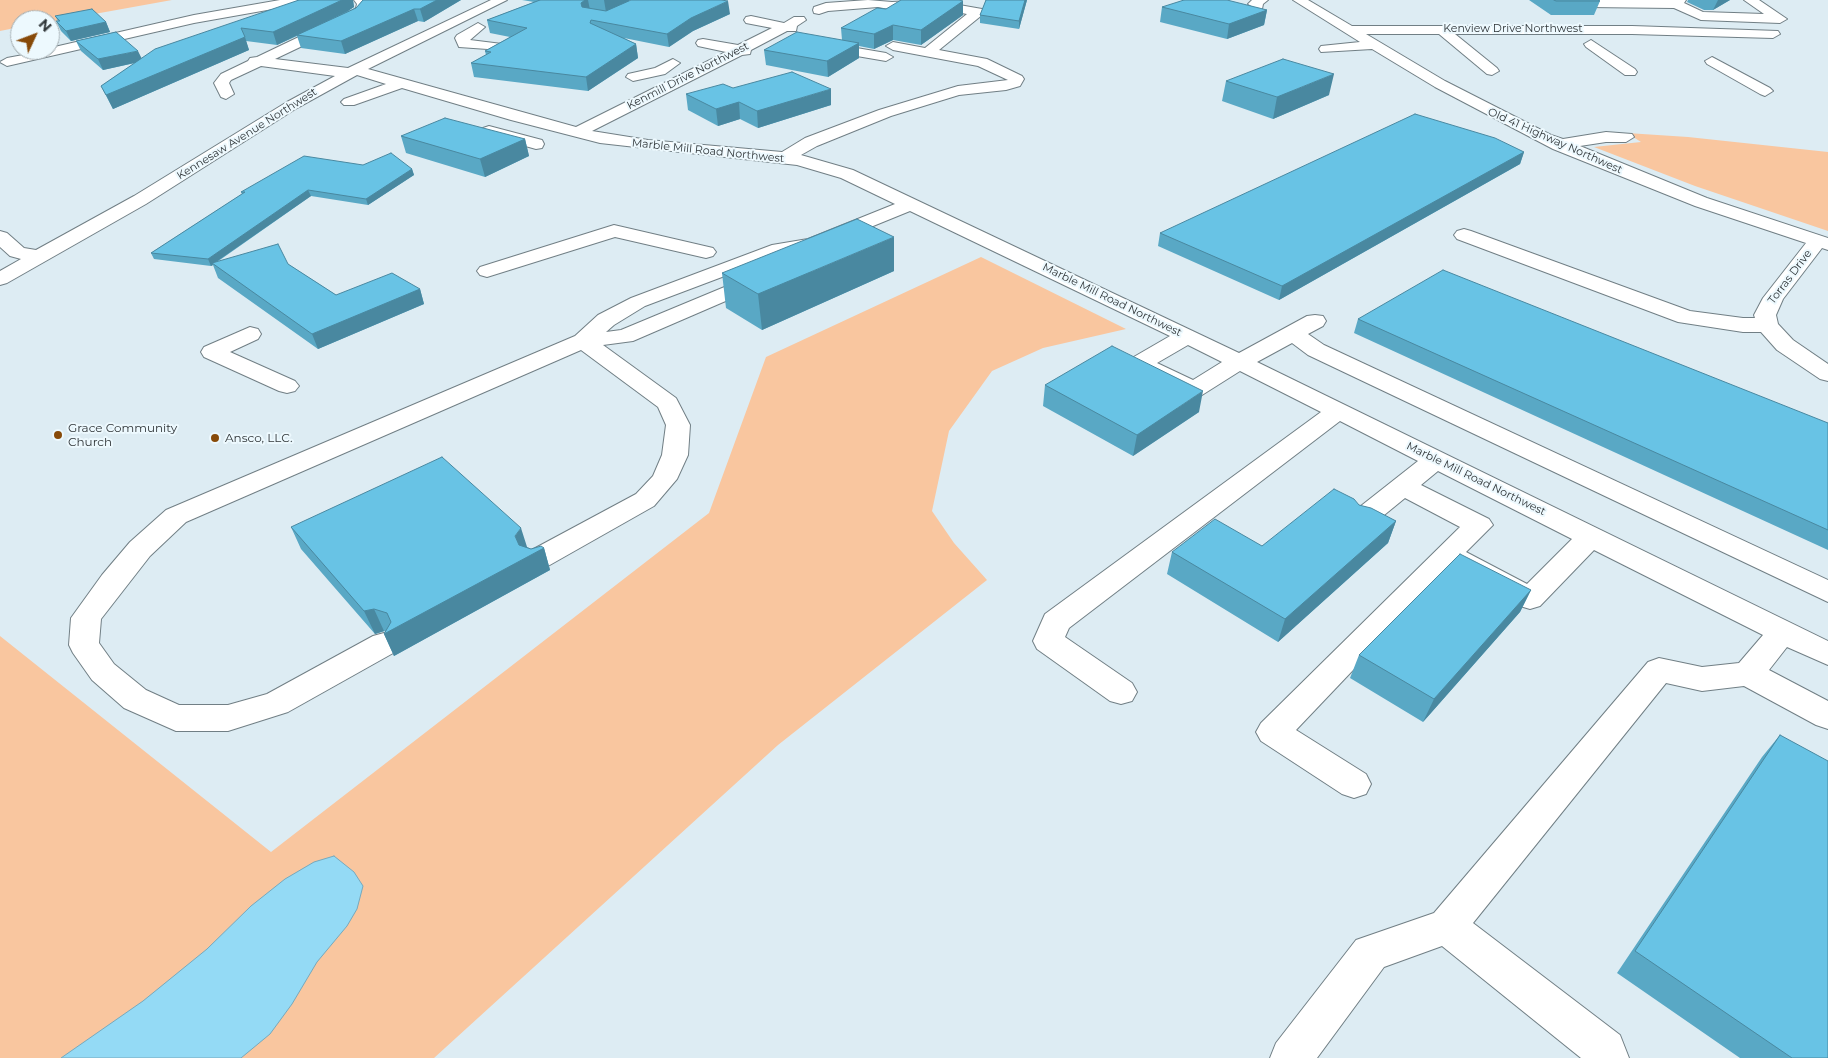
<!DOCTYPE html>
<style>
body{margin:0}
#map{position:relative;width:1828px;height:1058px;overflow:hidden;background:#ddecf3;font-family:Montserrat,sans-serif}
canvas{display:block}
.north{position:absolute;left:10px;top:10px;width:50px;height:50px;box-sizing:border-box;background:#edf9fe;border:1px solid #a1abaf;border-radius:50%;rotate:47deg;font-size:14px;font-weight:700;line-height:20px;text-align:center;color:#303639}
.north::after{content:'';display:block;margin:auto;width:18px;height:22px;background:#874a09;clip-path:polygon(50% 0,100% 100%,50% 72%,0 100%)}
</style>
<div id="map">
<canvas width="1828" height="1058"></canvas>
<div class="north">N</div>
</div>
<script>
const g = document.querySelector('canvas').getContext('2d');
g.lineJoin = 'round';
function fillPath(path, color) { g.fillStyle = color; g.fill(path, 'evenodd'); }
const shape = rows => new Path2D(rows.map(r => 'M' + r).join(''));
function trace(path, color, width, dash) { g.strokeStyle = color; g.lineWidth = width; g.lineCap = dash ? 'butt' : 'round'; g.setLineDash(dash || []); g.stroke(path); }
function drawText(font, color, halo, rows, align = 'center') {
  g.font = font + ' Montserrat,sans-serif'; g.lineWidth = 4; g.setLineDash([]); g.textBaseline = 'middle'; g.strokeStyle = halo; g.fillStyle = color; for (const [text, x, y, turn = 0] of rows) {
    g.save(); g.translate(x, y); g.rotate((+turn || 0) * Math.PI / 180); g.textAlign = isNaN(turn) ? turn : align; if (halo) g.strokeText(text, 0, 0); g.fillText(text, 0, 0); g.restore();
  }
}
const green = shape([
 [0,0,172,0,50,22,50,20,20,20,20,27,0,31],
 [1627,133,1688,137,1828,152,1828,231,1695,186,1594,147,1641,142],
 [981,257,1126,329,1043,348,992,371,949,431,932,511,954,543,987,580,778,745,434,1058,0,1058,0,636,271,852,709,513,766,357]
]);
const water = shape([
 [334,856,354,872,363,886,357,909,347,926,317,962,292,1004,270,1034,241,1058,61,1058,143,1001,207,949,251,906,285,879,314,862,334,856]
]);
const minor = shape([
 [280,0,307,0,301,4,194,23,7,66,0,62,7,58,50,50,50,48,194,15,280,0],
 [354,0,367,0,369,3,368,9,359,19,275,59,348,68,491,0,507,0,368,69,576,127,726,52,698,46,696,43,698,40,703,39,738,45,772,28,746,23,744,20,746,17,751,16,784,23,794,17,804,17,806,20,797,26,796,31,787,31,751,50,750,54,742,55,592,131,648,140,782,152,805,138,879,110,958,86,1008,80,978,66,893,50,886,46,893,42,925,48,967,14,908,3,894,10,878,7,828,11,819,14,814,13,813,10,814,7,826,3,868,0,892,2,931,0,982,9,983,12,982,15,939,50,987,59,1022,76,1024,79,1020,86,1006,90,959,95,891,116,817,146,801,155,853,170,1239,353,1307,316,1315,315,1323,316,1326,321,1323,326,1308,334,1324,345,1828,580,1828,602,1308,355,1292,343,1257,362,1828,641,1828,665,1787,647,1769,670,1828,701,1828,729,1816,725,1744,686,1702,691,1666,683,1473,923,1620,1035,1629,1058,1581,1058,1442,946,1384,967,1317,1058,1270,1058,1276,1043,1356,940,1434,913,1648,662,1659,658,1702,667,1739,663,1763,635,1594,550,1540,606,1530,609,1520,606,1450,568,1296,730,1366,774,1371,784,1366,794,1354,798,1342,794,1261,741,1256,732,1261,723,1460,527,1405,498,1372,525,1362,528,1352,525,1348,519,1352,513,1418,461,1340,421,1069,628,1065,637,1132,683,1137,692,1132,701,1121,704,1110,701,1037,649,1033,641,1045,614,1321,412,1240,371,1202,395,1194,397,1186,395,1132,368,1129,363,1132,358,1170,336,910,211,819,248,783,254,645,306,614,325,606,332,621,330,751,276,758,274,765,276,768,280,765,284,633,341,603,345,676,398,690,425,688,455,677,479,654,506,548,566,538,569,528,566,524,559,528,552,636,494,653,476,662,455,666,425,658,407,581,350,186,522,150,556,101,619,99,643,114,664,146,690,179,705,228,705,267,694,373,636,384,633,395,636,399,644,395,652,288,712,228,731,176,731,124,708,92,680,73,653,69,645,71,618,102,575,130,542,166,510,575,336,598,315,631,298,772,245,808,239,895,204,841,178,797,165,600,143,511,120,402,88,354,105,344,105,341,102,344,99,386,84,357,75,297,108,146,204,7,283,0,285,0,271,21,259,10,256,0,247,0,231,7,233,24,248,36,250,134,196,287,102,335,76,261,66,231,80,229,83,234,94,226,99,221,97,214,83,221,74,248,61,250,58,257,57,349,13,356,8,357,4,354,0],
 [1188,345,1222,362,1193,380,1157,363,1188,345],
 [1438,471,1572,539,1527,584,1466,552,1493,525,1489,519,1421,485,1438,471],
 [1252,0,1268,0,1263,4,1262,9,1258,10,1248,4,1252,0],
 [1293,0,1308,0,1352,26,1632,26,1778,31,1780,34,1773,38,1632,34,1455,34,1497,68,1499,71,1492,75,1487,74,1439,34,1366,34,1445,81,1551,135,1563,139,1606,132,1632,134,1634,137,1626,142,1606,142,1580,146,1707,198,1828,238,1828,250,1822,248,1783,299,1776,315,1778,324,1793,340,1828,364,1828,381,1820,379,1777,350,1761,332,1743,332,1678,322,1457,239,1454,235,1457,231,1464,229,1471,231,1690,311,1743,318,1755,318,1754,315,1763,298,1806,243,1695,206,1553,149,1435,87,1372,49,1321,52,1319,49,1321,46,1360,42,1293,0],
 [1591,0,1686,0,1684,3,1703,12,1764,14,1744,0,1759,0,1787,19,1780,23,1701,20,1674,8,1587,7,1585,4,1591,0],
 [478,23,485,27,470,40,502,44,504,47,502,50,459,47,455,38,457,35,478,23],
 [1591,40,1635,69,1637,72,1635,75,1625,75,1586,47,1584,44,1591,40],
 [821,42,886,53,893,57,886,61,816,49,814,46,821,42],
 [1712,57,1770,88,1773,91,1765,96,1760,94,1707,64,1705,61,1712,57],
 [673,59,680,63,665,74,633,81,626,77,628,74,655,68,673,59],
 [489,126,542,140,544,144,542,148,536,149,483,134,481,131,483,128,489,126],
 [614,225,713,248,716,252,713,256,706,258,615,237,487,277,480,275,477,271,480,267,614,225],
 [250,327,258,329,261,334,258,339,230,352,295,381,299,386,295,391,287,393,279,391,204,357,201,352,204,347,250,327]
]);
const wall = shape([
 [299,0,353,0,354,7,348,11,356,8,363,0,461,0,424,22,418,21,345,54,301,48,297,36,277,45,246,41,249,50,113,109,101,86,135,63,103,70,81,51,76,41,141,59],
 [522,0,629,0,629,1,730,14,693,31,669,47,624,38,636,44,638,58,588,91,474,77,471,63,486,55,485,51,510,37,490,33,487,20,534,2],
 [986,0,1027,0,1019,29,980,23,980,15],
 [1529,0,1598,0,1600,1,1594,15,1551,15],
 [1688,0,1730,0,1713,10,1704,10,1687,2],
 [963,1,963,15,921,45,893,40,874,49,859,46,859,58,828,77,766,65,764,50,842,40,841,28,886,9],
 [1162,7,1267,10,1264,25,1227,39,1160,22],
 [55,16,106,22,110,32,71,41,61,31,56,21,58,21],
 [1226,81,1329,95,1273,119,1222,101],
 [733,88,831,105,758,128,740,119,718,126,688,110,686,94],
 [401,136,525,139,529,156,485,177,406,153],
 [1524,152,1520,164,1279,300,1158,246,1160,233],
 [363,165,412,169,414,175,368,205,311,196,217,262,288,264,336,295,420,289,424,304,318,349,218,278,213,265,211,266,154,259,151,253,242,194,241,192],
 [894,271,762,330,726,308,722,273],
 [1358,319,1828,423,1828,550,1354,333],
 [1045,385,1199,412,1133,456,1043,406],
 [1359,505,1396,521,1388,543,1278,642,1167,574,1172,552,1262,546],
 [291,527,527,547,531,549,544,548,550,570,394,656,384,634,385,631,375,634,301,549],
 [1531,590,1520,612,1423,722,1350,678,1359,655],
 [1780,735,1828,1058,1740,1058,1617,973,1762,757]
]);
const shadedWall = shape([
 [342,0,353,0,354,7,348,11,277,45,273,32],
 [437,0,461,0,424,22,420,9],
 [585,0,588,0,590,10,583,15,581,3],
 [604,0,629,0,629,2,606,12],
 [1025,0,1027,0,1019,29,1019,21],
 [1718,0,1730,0,1713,10],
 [728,1,730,14,693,31,669,47,667,34,691,18],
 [963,1,963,15,921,45,921,30],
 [414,9,418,21,345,54,341,41],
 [1267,10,1264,25,1227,39,1229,24],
 [106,22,110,32,71,41,66,31],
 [893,25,893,40,874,49,874,34],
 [245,37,249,50,113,109,106,95],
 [859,43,859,58,828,77,827,61],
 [636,44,638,58,588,91,586,77],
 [138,51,143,61,103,70,98,59],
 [1334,74,1329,95,1273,119,1277,97],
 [831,89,831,105,758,128,757,111],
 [739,102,740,119,718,126,716,109],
 [525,139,529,156,485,177,480,159],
 [1524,152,1520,164,1279,300,1282,286],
 [412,169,414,175,368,205,366,199],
 [308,190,311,196,213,264,212,263,213,265,211,266,208,259],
 [894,237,894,271,762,330,758,294],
 [420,289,424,304,318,349,312,334],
 [1203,391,1199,412,1133,456,1137,435],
 [1396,521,1388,543,1278,642,1285,619],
 [521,528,528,550,522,558,515,536],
 [544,548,550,570,394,656,384,634],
 [1531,590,1520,612,1423,722,1434,699],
 [374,609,384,631,375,634,364,611]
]);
const building = shape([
 [299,0,342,0,273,32,241,28,245,37,106,95,101,86,155,49,299,0],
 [363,0,437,0,420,9,414,9,341,41,297,35,356,8,363,0],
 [540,0,585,0,581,3,582,7,606,11,631,0,721,0,728,1,691,18,667,34,591,20,590,23,636,44,586,77,471,63,491,52,485,51,527,28,487,20,540,0],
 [901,0,959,0,963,1,921,30,893,25,874,34,841,28,877,8,886,9,901,0],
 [986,0,1025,0,1019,21,980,15,986,0],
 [1184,0,1227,0,1267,10,1229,24,1162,7,1184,0],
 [1554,0,1598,0,1600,1,1556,1,1554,0],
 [92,9,106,22,66,31,56,21,60,21,55,16,92,9],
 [116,32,138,51,98,59,76,41,116,32],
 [797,32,859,43,827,61,764,50,797,32],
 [1283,59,1334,74,1277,97,1226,81,1283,59],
 [792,72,831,89,757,111,739,102,716,109,686,94,723,84,733,88,792,72],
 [1415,114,1495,138,1524,152,1282,286,1160,233,1415,114],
 [445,118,525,139,480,159,401,136,445,118],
 [391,153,412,169,366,199,308,190,208,259,151,253,245,192,241,192,304,156,363,165,391,153],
 [857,219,894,237,758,294,722,273,857,219],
 [278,244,288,264,336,295,392,273,420,289,312,334,212,263,278,244],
 [1443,270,1828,423,1828,530,1358,319,1443,270],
 [1112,346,1203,391,1137,435,1045,385,1112,346],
 [442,457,521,528,515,536,519,545,531,549,541,546,544,548,384,634,391,622,387,613,374,609,364,611,291,527,442,457],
 [1334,489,1354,499,1359,505,1371,508,1396,521,1285,619,1172,552,1215,519,1262,546,1334,489],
 [1460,554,1531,590,1434,699,1359,655,1460,554],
 [1780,735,1828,761,1828,1058,1792,1058,1635,951,1780,735]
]);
const markers = [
 [58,435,5,"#874a09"],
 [215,438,5,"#874a09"]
];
const farStreetnames = [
 ["Kenview Drive Northwest",1513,29],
 ["Kenmill Drive Northwest",688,76,-27],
 ["Kennesaw Avenue Northwest",247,134,-32],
 ["Old 41 Highway Northwest",1555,141,24],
 ["Marble Mill Road Northwest",708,151,6],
 ["Torras Drive",1790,277,-53],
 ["Marble Mill Road Northwest",1112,300,26],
 ["Marble Mill Road Northwest",1476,479,26]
];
const poiNames = [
 ["Grace Community",68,428],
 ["Church",68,442],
 ["Ansco, LLC.",225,438]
];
fillPath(green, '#f9c69f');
fillPath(water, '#94daf5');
trace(water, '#76a9bd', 1);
trace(minor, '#717f85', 2);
fillPath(minor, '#fff');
fillPath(wall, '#59a8c5');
fillPath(shadedWall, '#4988a0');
fillPath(building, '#68c3e5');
trace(building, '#4988a0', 1);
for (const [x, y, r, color] of markers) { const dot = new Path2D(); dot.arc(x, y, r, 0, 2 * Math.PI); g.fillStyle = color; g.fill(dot); trace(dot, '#edf9fe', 2); }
drawText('11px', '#303639', '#edf9fe', farStreetnames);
drawText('12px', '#303639', '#edf9fe', poiNames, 'left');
</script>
